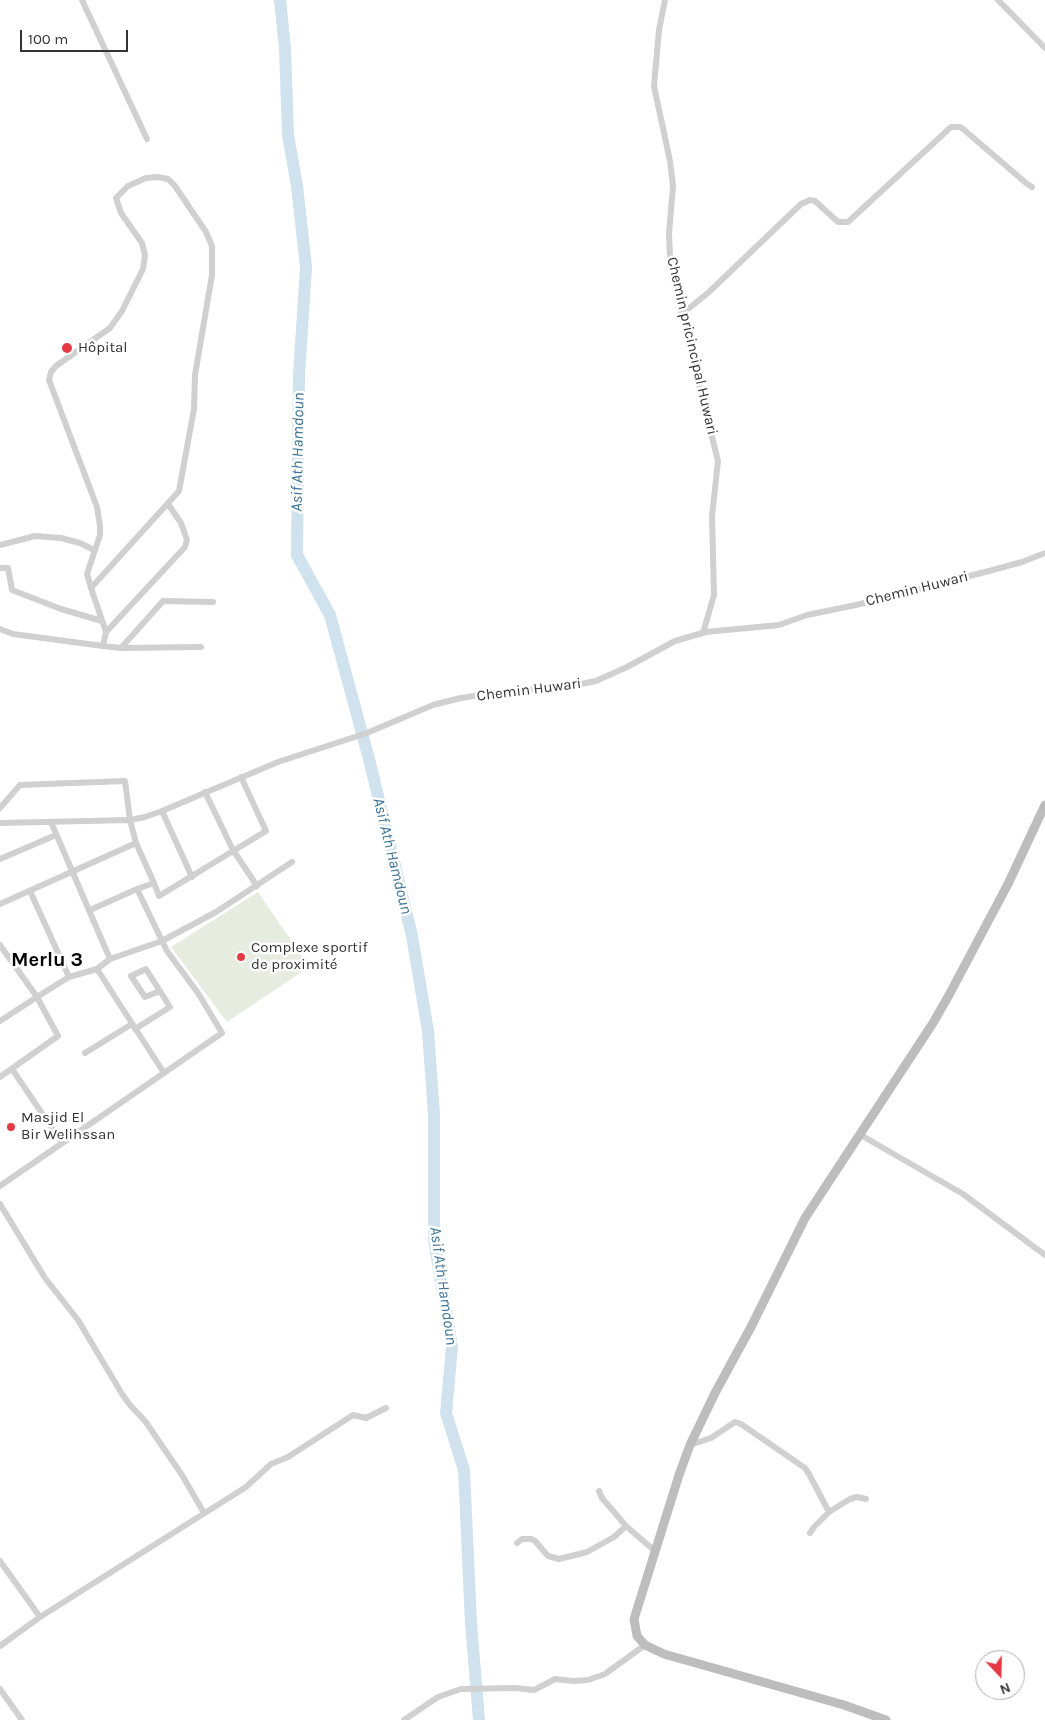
<!DOCTYPE html>
<meta charset="utf-8">
<style>
body{margin:0}
#map{position:relative;width:1045px;height:1720px;overflow:hidden;background:#fff;font-family:Karla,sans-serif}
canvas{display:block}
.north{position:absolute;left:975px;top:1650px;width:50px;height:50px;box-sizing:border-box;background:#fff;border:1px solid #adadad;border-radius:50%;rotate:159deg;font-size:14px;font-weight:700;line-height:20px;text-align:center;color:#333}
.north::after{content:'';display:block;margin:auto;width:18px;height:22px;background:#e63946;clip-path:polygon(50% 0,100% 100%,50% 72%,0 100%)}
.scale{position:absolute;left:20px;top:30px;width:108px;height:22px;box-sizing:border-box;border:2px solid #333;border-top:0;padding-left:6px;font-size:15px;line-height:18px;white-space:nowrap;color:#333;-webkit-text-stroke:4px #fff;paint-order:stroke}
</style>
<div id="map">
<canvas width="1045" height="1720"></canvas>
<div class="north">N</div>
<div class="scale">100 m</div>
</div>
<script>
const g = document.querySelector('canvas').getContext('2d');
g.lineJoin = 'round';
function fillPath(path, color) { g.fillStyle = color; g.fill(path, 'evenodd'); }
const shape = rows => new Path2D(rows.map(r => 'M' + r).join(''));
function trace(path, color, width, dash) { g.strokeStyle = color; g.lineWidth = width; g.lineCap = dash ? 'butt' : 'round'; g.setLineDash(dash || []); g.stroke(path); }
function drawText(font, color, halo, rows, align = 'center') {
  g.font = font + ' Karla,sans-serif'; g.lineWidth = 5; g.setLineDash([]); g.textBaseline = 'middle'; g.strokeStyle = halo; g.fillStyle = color; for (const [text, x, y, turn = 0] of rows) {
    g.save(); g.translate(x, y); g.rotate((+turn || 0) * Math.PI / 180); g.textAlign = isNaN(turn) ? turn : align; if (halo) g.strokeText(text, 0, 0); g.fillText(text, 0, 0); g.restore();
  }
}
const green = shape([
 [258,892,309,967,227,1022,171,947]
]);
const river = shape([
 [280,0,285,48,288,135,297,186,306,267,299,375,297,555,330,615,369,759,412,936,428,1031,434,1115,434,1239,452,1347,446,1413,464,1470,471,1623,479,1720]
]);
const street = shape([
 [82,0,147,139],
 [665,0,659,30,654,86,670,161,673,186,669,234,670,256,673,279,718,461,712,516,714,595,703,633],
 [998,0,1045,48],
 [682,314,709,292,801,204,810,200,815,201,838,222,848,222,951,127,960,127,963,129,1026,183,1032,187],
 [0,545,35,536,61,538,80,543,94,550],
 [0,568,8,568,12,590,61,609,102,621],
 [91,588,179,491,194,409,195,375,212,275,212,246,206,232,175,186,168,179,158,177,146,178,128,186,116,198,121,213,142,243,145,255,143,269,122,311,110,328,56,366,51,372,49,380,97,507,100,526,100,535,87,574,91,588,106,632],
 [0,629,13,634,103,646,121,648,201,647],
 [103,646,106,632,185,547,187,540,181,523,168,504],
 [121,648,163,601,213,602],
 [205,792,233,850,257,886],
 [0,808,20,785,125,781,130,820,0,823],
 [162,811,192,877],
 [51,822,110,959],
 [0,859,56,835],
 [154,883,136,843,130,820,145,817,162,811,278,762,367,733,433,705,461,698,495,693,576,685,596,681,627,667,675,641,706,632,779,625,807,615,856,605,989,571,1022,562,1045,553],
 [137,889,154,883,159,896,266,831,241,777],
 [30,891,69,977],
 [0,904,136,843],
 [0,945,37,997,69,977,97,969,164,1073],
 [97,969,110,959,162,941,216,912,292,862],
 [0,1021,37,997,58,1036,0,1077],
 [135,1029,170,1007,146,969,131,976,145,997,160,991],
 [85,1053,132,1024],
 [12,1069,62,1143],
 [859,1134,963,1194,1045,1255],
 [0,1186,222,1033,198,993,167,951,137,889,90,910],
 [0,1204,45,1278,78,1320,122,1394,130,1405,145,1421,182,1475,204,1513],
 [690,1445,711,1438,735,1422,741,1424,805,1468,809,1474,829,1512,814,1527,810,1533],
 [599,1491,602,1498,626,1526,655,1551],
 [829,1512,850,1499,857,1497,866,1499],
 [517,1543,522,1539,531,1539,535,1541,548,1556,559,1559,587,1552,614,1537,626,1526],
 [0,1561,40,1617],
 [0,1646,40,1617,246,1487,271,1464,288,1457,353,1415,366,1418,386,1408],
 [0,1689,22,1720],
 [404,1720,438,1697,461,1689,516,1688,534,1690,555,1679,573,1681,588,1680,605,1674,645,1645]
]);
const secondary = shape([
 [886,1720,844,1705,664,1654,645,1645,637,1636,634,1619,679,1475,690,1445,715,1393,751,1327,805,1218,933,1023,949,995,1008,884,1045,805]
]);
const markers = [
 [67,348,6,"#e63946"],
 [241,957,5,"#e63946"],
 [11,1127,5,"#e63946"]
];
const streetNames = [
 ["Chemin pricincipal Huwari",692,346,77],
 ["Chemin Huwari",917,589,-14],
 ["Chemin Huwari",529,690,-7]
];
const poiNames = [
 ["Hôpital",78,348],
 ["Complexe sportif",251,948],
 ["de proximité",251,965],
 ["Masjid El",21,1118],
 ["Bir Welihssan",21,1135]
];
const waterNames = [
 ["Asif Ath Hamdoun",298,452,-89],
 ["Asif Ath Hamdoun",392,856,76],
 ["Asif Ath Hamdoun",443,1286,82]
];
const districtNames = [
 ["Merlu 3",47,960]
];
fillPath(green, '#e6ecdf');
trace(river, '#cfe2ee', 12);
trace(street, '#d0d0d0', 6);
trace(secondary, '#bdbdbd', 9);
for (const [x, y, r, color] of markers) { const dot = new Path2D(); dot.arc(x, y, r, 0, 2 * Math.PI); g.fillStyle = color; g.fill(dot); trace(dot, '#fff', 2); }
drawText('15px', '#333', '#fff', streetNames);
drawText('15px', '#333', '#fff', poiNames, 'left');
drawText('italic 16px', '#3f7597', '#fff', waterNames);
drawText('bold 20px', '#000', '#fff', districtNames);
</script>
